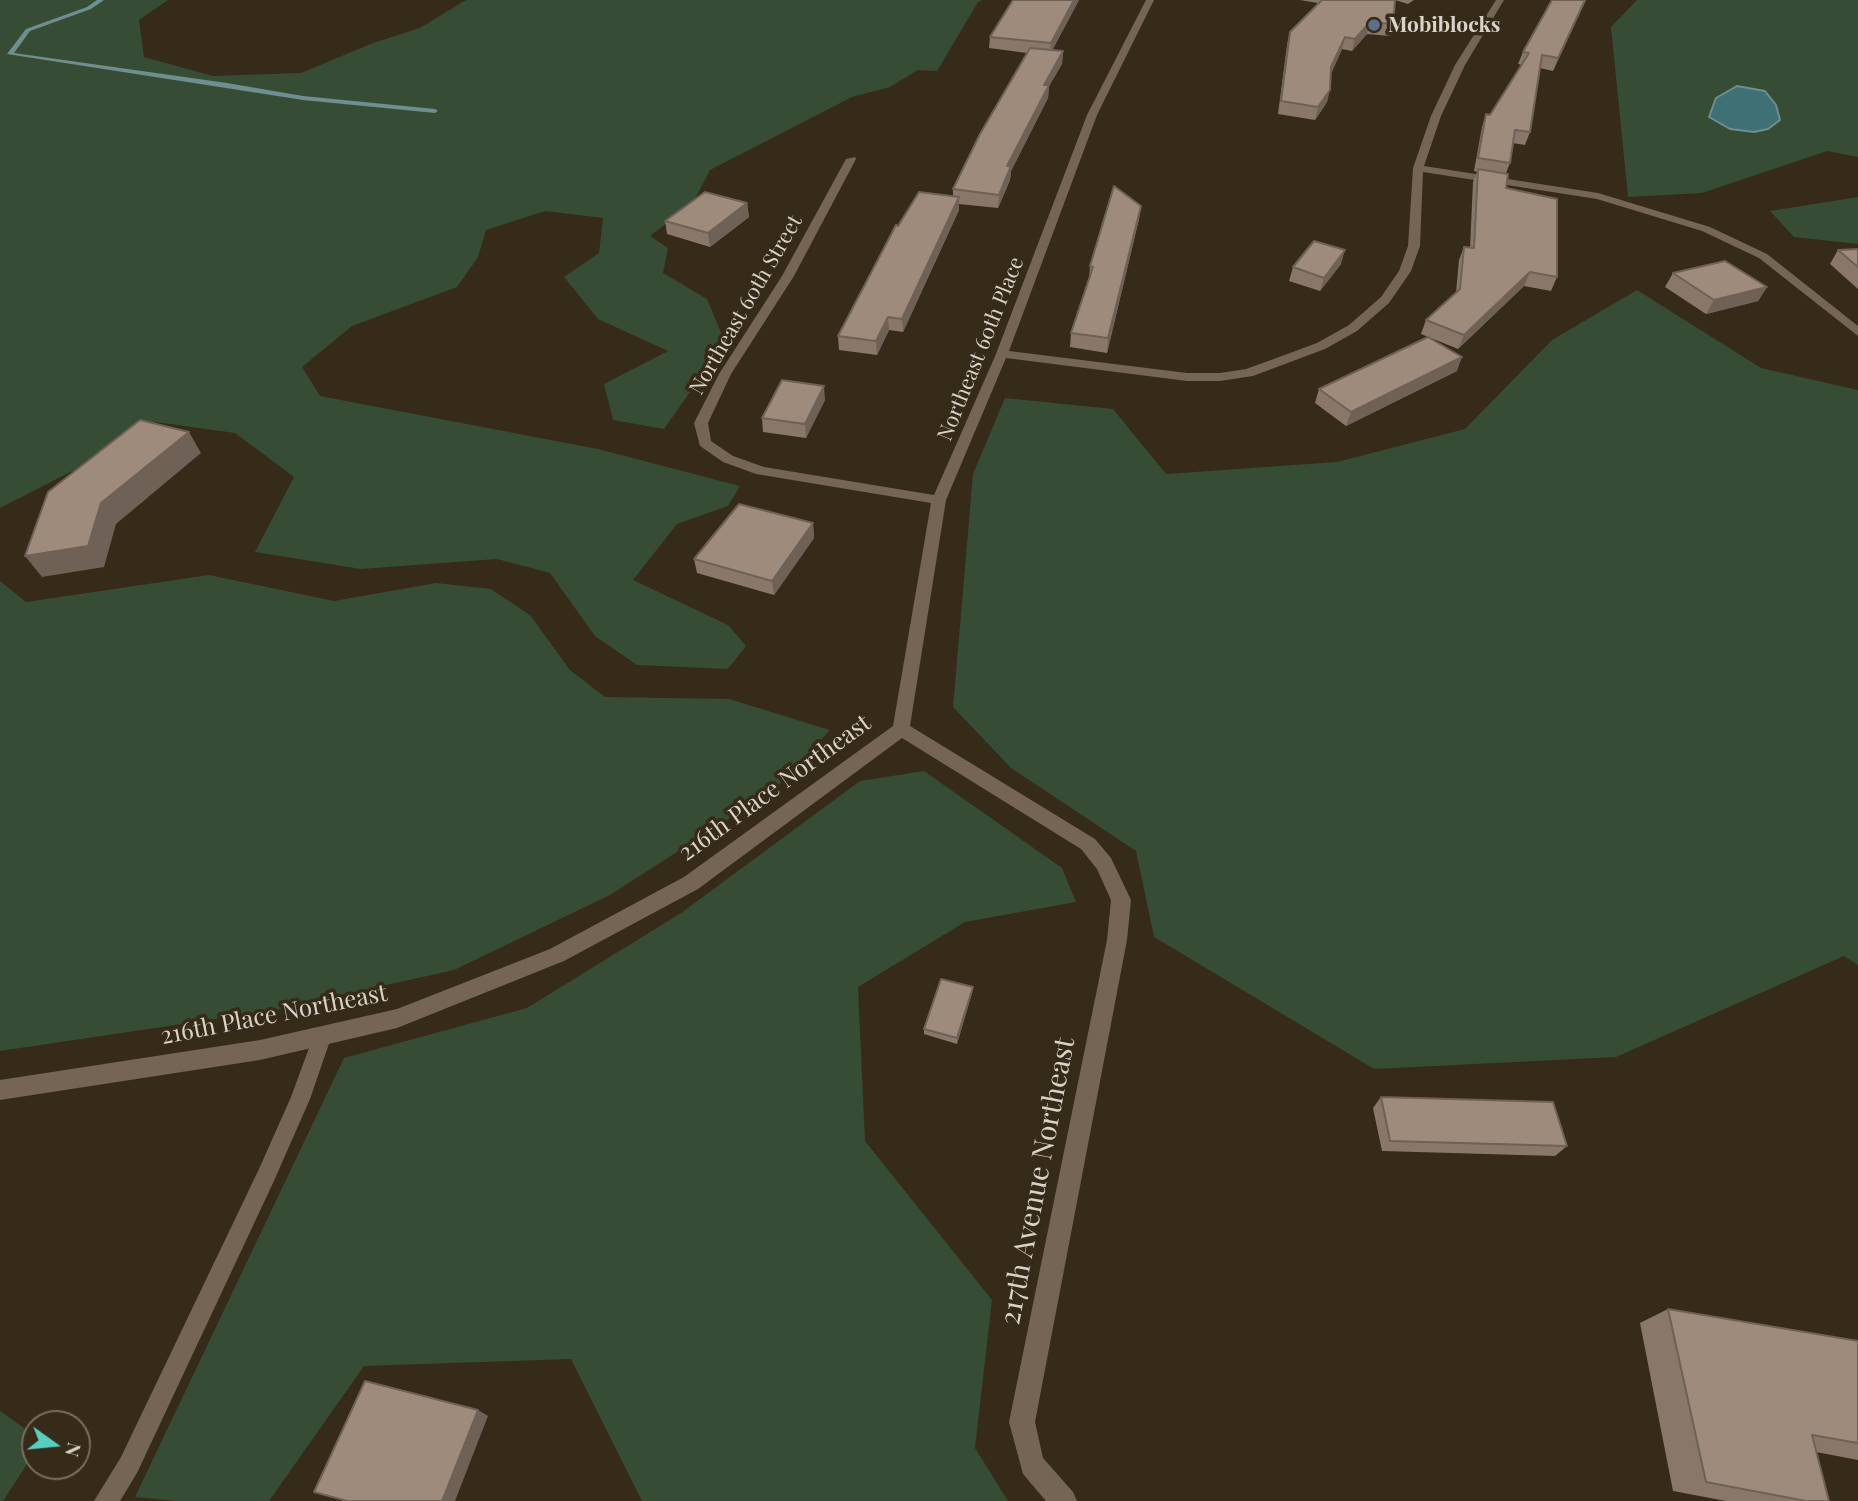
<!DOCTYPE html>
<style>
body{margin:0}
#map{position:relative;width:1858px;height:1501px;overflow:hidden;background:#362a19;font-family:"Playfair Display",serif}
canvas{display:block}
.north{position:absolute;left:21px;top:1410px;width:70px;height:70px;box-sizing:border-box;background:#362a19;border:2px solid #786e5f;border-radius:50%;rotate:105deg;font-size:19px;font-weight:700;line-height:28px;text-align:center;color:#dbd3c9}
.north::after{content:'';display:block;margin:auto;width:24px;height:32px;background:#59cebe;clip-path:polygon(50% 0,100% 100%,50% 72%,0 100%)}
</style>
<div id="map">
<canvas width="1858" height="1501"></canvas>
<div class="north">N</div>
</div>
<script>
const g = document.querySelector('canvas').getContext('2d');
g.lineJoin = 'round';
function fillPath(path, color) { g.fillStyle = color; g.fill(path, 'evenodd'); }
const shape = rows => new Path2D(rows.map(r => 'M' + r).join(''));
function trace(path, color, width, dash) { g.strokeStyle = color; g.lineWidth = width; g.lineCap = dash ? 'butt' : 'round'; g.setLineDash(dash || []); g.stroke(path); }
function drawText(font, color, halo, rows, align = 'center') {
  g.font = font + ' "Playfair Display",serif'; g.lineWidth = 7; g.setLineDash([]); g.textBaseline = 'middle'; g.strokeStyle = halo; g.fillStyle = color; for (const [text, x, y, turn = 0] of rows) {
    g.save(); g.translate(x, y); g.rotate((+turn || 0) * Math.PI / 180); g.textAlign = isNaN(turn) ? turn : align; if (halo) g.strokeText(text, 0, 0); g.fillText(text, 0, 0); g.restore();
  }
}
const green = shape([
 [0,0,168,0,139,20,144,57,213,76,301,73,373,43,420,28,466,0,983,0,978,2,937,71,918,70,890,87,852,97,710,170,693,203,650,236,668,248,663,273,707,299,725,342,664,429,613,420,604,384,668,351,598,319,564,277,599,253,603,218,545,211,486,230,478,257,457,287,352,326,302,367,320,396,598,449,740,486,728,506,677,524,633,580,728,625,746,646,728,669,637,665,595,636,550,573,497,559,361,569,255,552,294,477,235,433,155,422,88,463,0,508],
 [1637,0,1858,0,1858,157,1827,151,1702,193,1628,197,1611,27],
 [1858,197,1858,244,1794,237,1770,211],
 [1637,290,1761,368,1858,390,1858,965,1844,956,1616,1057,1374,1069,1154,937,1136,851,1011,768,953,707,973,474,1005,398,1113,409,1166,474,1337,462,1465,429,1552,340],
 [209,575,334,601,436,583,491,589,530,615,570,670,605,697,729,699,830,730,775,789,610,895,454,970,270,1011,0,1051,0,581,26,602],
 [924,771,1062,868,1076,902,965,922,858,987,865,1141,992,1300,975,1448,1008,1501,642,1501,571,1359,364,1366,269,1501,177,1501,135,1497,344,1058,527,1008,681,913,860,781],
 [0,1411,35,1436,35,1452,3,1501,0,1501]
]);
const water = shape([
 [1737,86,1765,91,1776,105,1780,120,1768,129,1754,132,1730,129,1709,117,1716,98,1737,86]
]);
const stream = shape([
 [97,0,104,0,91,9,30,31,14,53,227,83,303,96,435,109,438,111,435,113,303,100,7,54,26,29,87,7,97,0]
]);
const service = shape([
 [323,1026,330,1029,332,1035,310,1099,273,1183,137,1473,120,1501,94,1501,121,1457,259,1169,291,1097,316,1029,323,1026]
]);
const minor = shape([
 [1146,0,1154,0,1097,115,1009,351,1187,373,1220,373,1246,369,1271,360,1317,343,1349,325,1381,297,1399,271,1408,246,1413,168,1431,116,1455,65,1496,0,1504,0,1465,65,1441,116,1424,166,1598,193,1710,227,1767,254,1858,326,1858,336,1759,258,1702,231,1597,199,1423,172,1420,246,1411,271,1389,303,1357,331,1325,349,1253,376,1220,381,1187,381,1006,358,946,500,910,726,1095,839,1111,858,1131,900,1127,940,1035,1422,1043,1458,1073,1492,1077,1501,1046,1501,1023,1474,1009,1422,1107,940,1111,900,1097,869,1081,849,902,738,698,889,564,961,397,1028,260,1060,0,1100,0,1080,260,1040,397,1009,550,949,684,877,893,726,931,503,756,474,723,462,700,446,694,423,719,374,782,276,846,159,855,157,856,159,794,276,731,374,708,423,711,441,733,456,764,467,934,495,996,354,1087,115,1146,0]
]);
const wall = shape([
 [1079,0,1052,50,1063,51,1062,64,1049,86,1048,98,1011,171,1010,180,998,208,959,204,959,210,903,332,889,330,877,355,839,350,838,336,953,196,953,189,1027,53,989,48,990,37],
 [1300,0,1414,0,1408,4,1395,0,1393,24,1390,36,1367,34,1352,51,1342,49,1331,74,1327,102,1315,120,1278,114,1287,45,1290,32,1318,3],
 [1552,0,1586,0,1553,71,1540,68,1530,132,1525,145,1513,143,1510,163,1506,173,1506,188,1557,277,1551,291,1524,286,1458,349,1421,334,1426,320,1456,293,1459,260,1464,247,1470,248,1473,182,1477,172,1474,171,1482,127,1486,114,1490,115,1522,65,1518,64,1523,52],
 [747,203,749,217,710,247,667,234,665,221],
 [1141,206,1139,219,1107,353,1070,347,1071,333,1089,280,1090,266],
 [1858,249,1858,289,1830,264,1838,250],
 [1341,264,1320,291,1289,281,1293,267],
 [1673,273,1767,287,1758,301,1706,314,1665,287],
 [1457,371,1346,426,1315,403,1319,389],
 [825,400,806,438,763,432,762,418],
 [813,523,814,538,774,595,697,573,694,559],
 [972,993,957,1044,924,1034,924,1029],
 [1381,1097,1567,1146,1555,1156,1382,1151,1373,1108],
 [1668,1309,1858,1341,1858,1460,1816,1452,1806,1501,1726,1501,1673,1491,1640,1323]
]);
const shadedWall = shape([
 [1074,0,1079,0,1050,55,1051,43],
 [1585,0,1586,0,1553,71,1558,58],
 [1370,22,1367,34,1352,51,1355,39],
 [1345,37,1342,49,1328,80,1331,67],
 [1063,51,1062,64,1049,86,1048,98,1011,171,1010,180,998,208,999,195,1007,166,1044,85],
 [1330,90,1327,102,1315,120,1318,107],
 [959,197,959,210,903,332,902,319],
 [747,203,749,217,710,247,708,233],
 [1141,206,1139,219,1107,353,1108,338],
 [1345,250,1341,264,1320,291,1324,278],
 [1530,272,1524,286,1458,349,1464,335],
 [1767,287,1758,301,1706,314,1714,300],
 [888,317,889,330,877,355,876,341],
 [1462,357,1457,371,1346,426,1351,412],
 [824,386,825,400,806,438,805,424],
 [189,432,201,453,116,524,104,567,42,577,25,556,101,503],
 [813,523,814,538,774,595,772,581],
 [973,987,972,993,957,1044,957,1038],
 [478,1410,488,1416,455,1501,442,1501]
]);
const building = shape([
 [1013,0,1074,0,1051,43,990,37,1013,0],
 [1322,0,1395,0,1393,24,1370,22,1355,39,1345,37,1331,67,1330,90,1318,107,1281,101,1290,32,1322,0],
 [1552,0,1585,0,1558,58,1542,55,1530,132,1515,130,1510,163,1478,158,1486,114,1490,115,1529,53,1523,52,1552,0],
 [1030,48,1063,51,1044,85,1049,85,1007,166,1011,166,999,195,953,189,980,134,1030,48],
 [1478,169,1508,174,1506,188,1557,199,1557,277,1530,272,1464,335,1426,320,1460,289,1464,247,1474,248,1478,169],
 [1114,186,1141,206,1108,338,1071,333,1093,267,1090,266,1114,186],
 [705,192,747,203,708,233,665,221,705,192],
 [919,192,959,197,902,319,888,317,876,341,838,336,896,225,898,226,919,192],
 [1314,241,1345,250,1324,278,1293,267,1314,241],
 [1858,249,1858,267,1838,250,1858,249],
 [1725,261,1767,287,1714,300,1673,273,1725,261],
 [1428,337,1462,357,1351,412,1319,389,1428,337],
 [782,380,824,386,805,424,762,418,782,380],
 [140,420,189,432,101,503,88,546,25,556,48,492,140,420],
 [739,504,813,523,772,581,694,559,739,504],
 [941,979,973,987,957,1038,924,1029,941,979],
 [1381,1097,1553,1102,1567,1146,1390,1141,1381,1097],
 [1668,1309,1858,1341,1858,1443,1812,1435,1829,1501,1806,1501,1706,1482,1668,1309],
 [365,1381,478,1410,442,1501,347,1501,314,1492,365,1381]
]);
const markers = [
 [1374,25,7,"#5c6f8a"]
];
const farPoinames = [
 ["Mobiblocks",1388,25]
];
const farStreetnames = [
 ["Northeast 60th Street",746,305,-60],
 ["Northeast 60th Place",981,349,-68]
];
const streetNames = [
 ["216th Place Northeast",775,788,-36],
 ["216th Place Northeast",274,1015,-11]
];
const nearStreetnames = [
 ["217th Avenue Northeast",1038,1181,-79]
];
fillPath(green, '#374c34');
fillPath(water, '#3f7076');
trace(water, '#6e8e8f', 2);
fillPath(stream, '#6e8e8f');
fillPath(service, '#746554');
fillPath(minor, '#746554');
fillPath(wall, '#89786a');
fillPath(shadedWall, '#6f6156');
fillPath(building, '#9f8b7b');
trace(building, '#6f6156', 2);
for (const [x, y, r, color] of markers) { const dot = new Path2D(); dot.arc(x, y, r, 0, 2 * Math.PI); g.fillStyle = color; g.fill(dot); trace(dot, '#362a19', 2.5); }
drawText('bold 21px', '#dbd3c9', '#362a19', farPoinames, 'left');
drawText('21px', '#dbd3c9', '#362a19', farStreetnames);
drawText('24px', '#dbd3c9', '#362a19', streetNames);
drawText('28px', '#dbd3c9', '#362a19', nearStreetnames);
</script>
